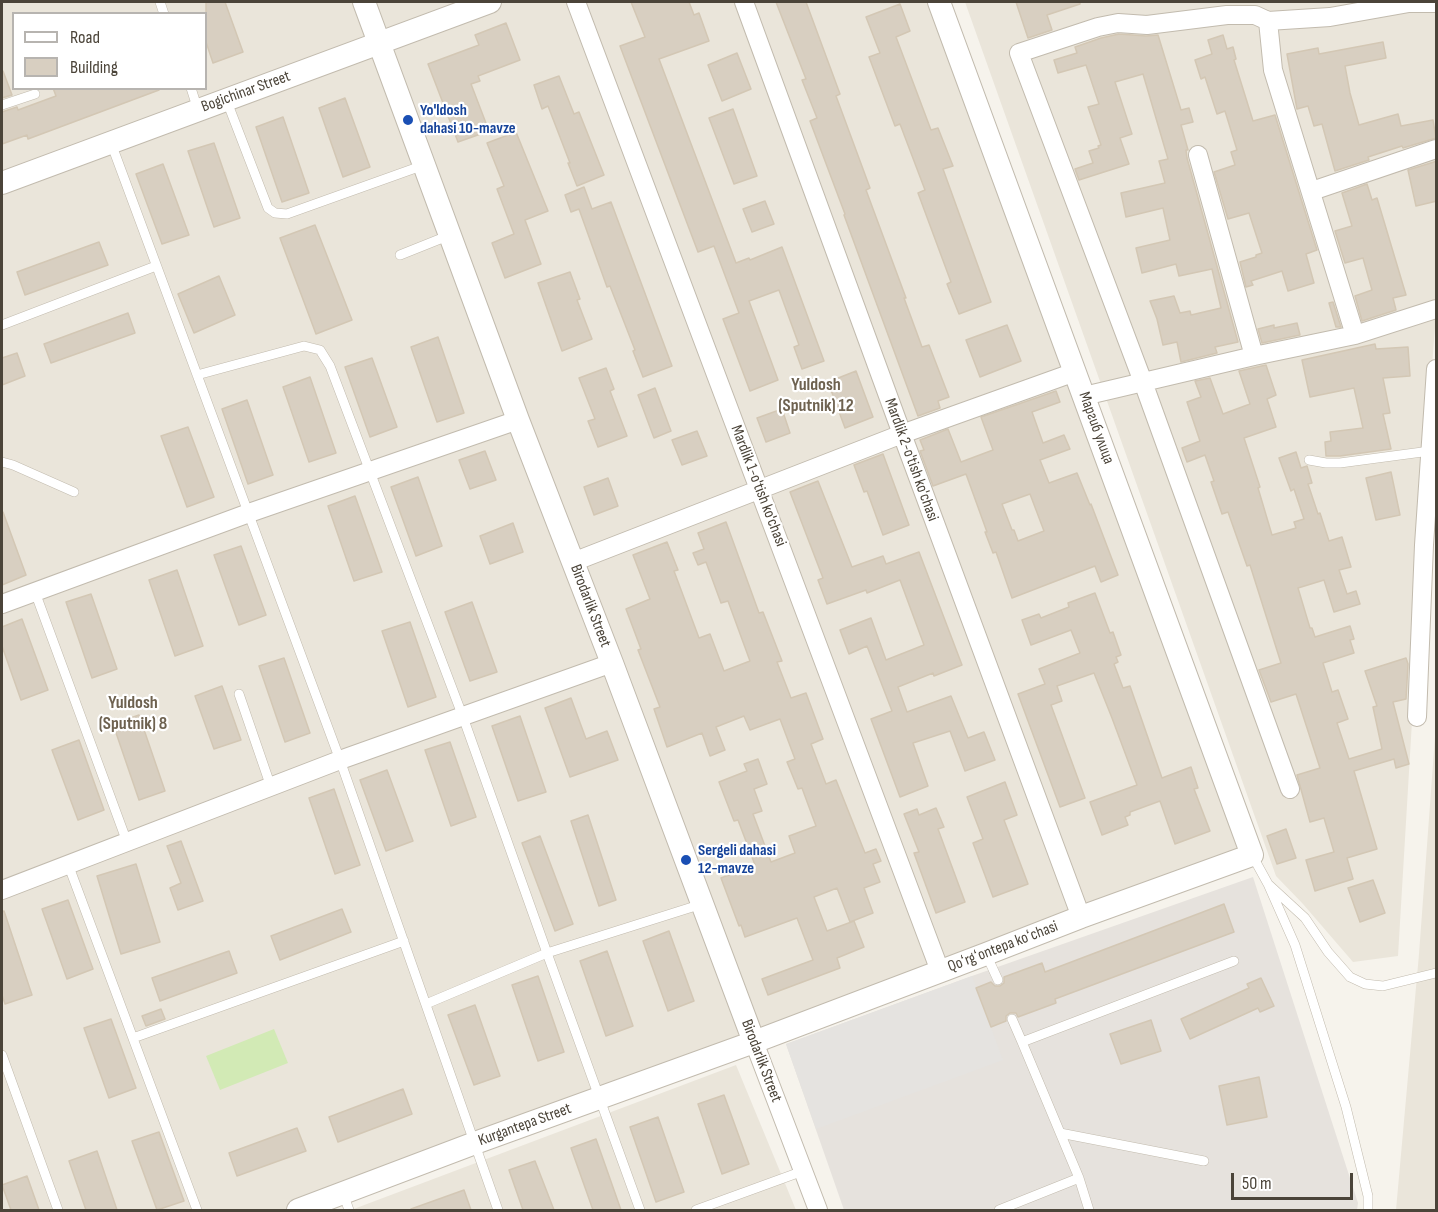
<!DOCTYPE html>
<meta charset="utf-8">
<style>
body{margin:0}
#map{position:relative;width:1438px;height:1212px;overflow:hidden;background:#f6f3ec;font-family:"Sofia Sans Condensed",sans-serif}
canvas{display:block}
.frame{position:absolute;inset:0;border:3px solid #4b4439;pointer-events:none}
.legend{position:absolute;left:12px;top:12px;width:195px;height:78px;box-sizing:border-box;background:#fff;border:2px solid #b7b4b0;margin:0;padding:8px 10px;list-style:none;font-size:18px;color:#4b4439}
.legend li{display:flex;align-items:center;gap:12px;height:30px}
.legend b{width:30px;border:2px solid #b7b4b0}
.scale{position:absolute;left:1231px;top:1173px;width:122px;height:27px;box-sizing:border-box;border:3px solid #4b4439;border-top:0;padding-left:8px;font-size:18px;line-height:21px;white-space:nowrap;color:#4b4439;-webkit-text-stroke:4px #fff;paint-order:stroke}
</style>
<div id="map">
<canvas width="1438" height="1212"></canvas>
<div class="frame"></div>
<ul class="legend">
<li><b style="height:8px;background:#fff"></b>Road</li>
<li><b style="height:16px;background:#d8cfc1"></b>Building</li>
</ul>
<div class="scale">50 m</div>
</div>
<script>
const g = document.querySelector('canvas').getContext('2d');
g.lineJoin = 'round';
function fillPath(path, color) { g.fillStyle = color; g.fill(path, 'evenodd'); }
const shape = rows => new Path2D(rows.map(r => 'M' + r).join(''));
function trace(path, color, width, dash) { g.strokeStyle = color; g.lineWidth = width; g.lineCap = dash ? 'butt' : 'round'; g.setLineDash(dash || []); g.stroke(path); }
function drawText(font, color, halo, rows, align = 'center') {
  g.font = font + ' "Sofia Sans Condensed",sans-serif'; g.lineWidth = 4.5; g.setLineDash([]); g.textBaseline = 'middle'; g.strokeStyle = halo; g.fillStyle = color; for (const [text, x, y, turn = 0] of rows) {
    g.save(); g.translate(x, y); g.rotate((+turn || 0) * Math.PI / 180); g.textAlign = isNaN(turn) ? turn : align; if (halo) g.strokeText(text, 0, 0); g.fillText(text, 0, 0); g.restore();
  }
}
const residential = shape([
 [2,2,939,2,1252,855,298,1210,2,1210],
 [14,14,206,14,206,88,14,88],
 [965,2,1436,2,1436,314,1424,471,1415,671,1398,956,1353,962,1303,904,1276,876],
 [1436,723,1436,1210,1396,1210,1419,954],
 [736,1065,796,1210,351,1210]
]);
const industrial = shape([
 [1253,877,1358,1203,1357,1210,844,1210,786,1044,972,976]
]);
const green = shape([
 [274,1029,288,1063,220,1090,206,1056]
]);
const parking = shape([
 [972,976,1003,1060,816,1129,786,1044]
]);
const building = shape([
 [206,2,225,2,243,52,213,63,206,42,206,2],
 [631,2,689,2,694,15,699,13,709,41,659,59,736,263,749,258,750,260,782,247,824,361,802,369,794,347,799,345,779,290,749,301,778,380,750,391,723,319,739,313,714,246,698,252,620,46,645,37,631,2],
 [776,2,806,2,840,94,836,96,870,188,866,190,906,298,904,298,922,347,929,345,949,397,938,401,940,408,918,416,862,264,844,215,845,214,810,121,817,118,802,80,806,79,776,2],
 [1016,2,1080,2,1080,4,1047,15,1052,30,1028,38,1016,2],
 [900,4,910,31,896,37,931,130,938,128,953,166,943,169,991,302,959,314,947,284,951,282,918,193,925,190,900,124,895,126,869,57,880,53,866,17,900,4],
 [506,23,520,60,478,76,480,81,471,84,489,131,458,142,428,64,479,45,475,35,506,23],
 [1119,34,1146,36,1158,35,1181,110,1189,108,1193,122,1181,125,1188,150,1186,150,1187,158,1238,342,1215,347,1217,353,1181,362,1177,342,1163,345,1157,319,1150,301,1174,296,1180,313,1190,311,1191,315,1221,308,1212,269,1179,276,1176,264,1142,273,1136,248,1170,240,1163,208,1126,217,1121,193,1165,183,1159,161,1168,159,1143,74,1115,82,1132,134,1120,138,1129,164,1079,180,1075,169,1093,163,1089,151,1099,148,1098,146,1101,145,1088,107,1099,104,1086,65,1058,73,1054,60,1077,53,1075,47,1101,38,1119,34],
 [1223,35,1227,49,1233,47,1236,59,1234,60,1253,121,1275,115,1317,250,1306,254,1314,283,1288,291,1282,271,1251,281,1253,285,1246,287,1240,262,1256,257,1256,255,1262,253,1249,213,1228,219,1214,172,1235,165,1231,152,1237,150,1225,111,1217,114,1205,77,1201,79,1195,60,1212,54,1208,40,1223,35],
 [1383,42,1386,58,1345,66,1350,93,1359,125,1398,114,1401,126,1433,120,1436,138,1403,148,1402,146,1368,157,1369,160,1335,171,1322,124,1314,126,1308,106,1297,109,1287,54,1318,48,1319,54,1383,42],
 [737,53,751,89,722,101,708,65,737,53],
 [2,71,3,71,12,95,2,98,2,71],
 [559,76,574,114,579,112,604,175,577,186,568,163,570,163,548,106,542,109,534,85,559,76],
 [53,88,159,88,159,90,28,139,27,135,2,144,2,112,17,107,18,110,56,96,53,88],
 [345,98,370,167,343,177,319,108,345,98],
 [733,109,757,176,734,184,709,118,733,109],
 [283,117,309,193,282,202,256,127,283,117],
 [516,132,548,211,525,220,541,264,505,278,492,243,514,234,497,189,504,186,487,143,516,132],
 [214,143,240,218,214,227,188,151,214,143],
 [1437,161,1437,201,1416,206,1408,170,1437,161],
 [163,164,189,235,162,244,136,174,163,164],
 [1367,184,1372,200,1377,198,1406,295,1393,298,1396,310,1362,321,1355,296,1372,290,1363,258,1345,263,1335,231,1352,226,1342,193,1367,184],
 [584,187,592,209,611,202,672,366,643,377,633,351,635,350,610,286,607,287,579,209,571,212,565,195,584,187],
 [765,201,774,224,752,232,743,209,765,201],
 [315,225,352,320,316,334,280,238,315,225],
 [99,242,108,265,25,295,17,272,99,242],
 [570,272,580,299,577,300,592,339,562,351,538,283,570,272],
 [219,276,235,315,194,333,178,294,219,276],
 [1333,302,1341,327,1336,327,1329,303,1333,302],
 [128,313,135,333,51,363,44,344,128,313],
 [1297,323,1300,335,1262,343,1258,329,1274,325,1274,328,1297,323],
 [1007,325,1021,361,980,377,966,340,1007,325],
 [438,337,464,413,437,422,411,347,438,337],
 [1375,344,1376,349,1408,347,1410,376,1383,378,1390,413,1383,414,1391,449,1340,456,1326,456,1325,442,1331,441,1330,432,1363,428,1354,388,1310,397,1302,360,1375,344],
 [17,353,25,376,2,385,2,358,17,353],
 [372,358,397,427,370,437,345,367,372,358],
 [1266,365,1276,395,1267,399,1276,427,1244,438,1260,487,1258,488,1272,535,1296,528,1294,522,1304,519,1294,489,1291,491,1279,458,1296,452,1301,468,1307,466,1312,483,1308,484,1318,514,1320,513,1329,541,1342,537,1351,567,1339,570,1347,594,1356,591,1360,604,1334,612,1324,580,1298,588,1310,628,1312,628,1315,637,1350,626,1354,639,1350,640,1354,653,1323,663,1332,692,1338,690,1348,719,1337,723,1349,759,1382,749,1373,707,1377,706,1365,671,1406,658,1408,664,1406,699,1393,702,1409,764,1396,768,1394,759,1354,771,1377,849,1347,858,1353,879,1315,891,1306,860,1334,852,1324,818,1310,822,1297,775,1320,768,1296,694,1271,702,1259,670,1281,663,1250,565,1247,566,1228,512,1222,514,1211,482,1214,481,1205,455,1187,462,1182,448,1200,441,1187,402,1201,397,1195,381,1210,378,1223,414,1250,404,1239,371,1266,365],
 [606,368,614,389,610,391,627,436,598,447,588,421,595,419,579,378,606,368],
 [856,371,873,417,845,428,828,382,856,371],
 [310,377,336,453,309,462,283,387,310,377],
 [655,388,671,431,654,438,638,395,655,388],
 [1056,391,1060,402,1032,412,1043,443,1064,435,1070,449,1040,460,1049,483,1077,473,1090,505,1091,504,1118,575,1101,582,1095,566,1012,598,996,552,993,553,985,532,987,532,966,474,933,486,920,451,924,450,920,440,948,429,961,462,993,450,981,417,1056,391],
 [1030,494,1044,531,1018,541,1014,530,1012,530,1002,504,1030,494],
 [247,400,273,475,248,484,222,409,247,400],
 [782,409,790,433,766,442,757,418,782,409],
 [188,427,214,497,187,507,161,436,188,427],
 [697,431,707,456,682,465,672,440,697,431],
 [485,451,496,480,470,489,459,460,485,451],
 [883,454,909,525,883,535,867,491,864,492,854,465,883,454],
 [1391,472,1400,515,1376,520,1366,478,1391,472],
 [418,477,442,546,416,556,391,487,418,477],
 [608,478,618,506,594,515,584,487,608,478],
 [818,481,852,567,883,556,886,564,919,552,962,665,934,676,933,673,898,687,907,712,951,696,968,738,984,732,995,760,965,771,950,731,913,743,928,786,900,797,871,719,892,711,867,646,849,654,840,630,871,618,886,660,924,645,900,580,867,593,866,590,827,604,818,580,823,578,790,492,818,481],
 [355,496,382,572,354,581,328,506,355,496],
 [2,512,3,512,26,575,2,585,2,512],
 [726,522,759,613,763,612,782,661,777,662,791,698,806,693,823,739,811,744,826,784,836,780,865,853,876,849,881,861,873,864,880,882,864,888,873,913,850,922,837,888,814,897,827,931,854,921,864,947,837,958,840,968,768,995,762,979,813,960,797,918,745,937,741,925,739,926,721,878,755,865,738,820,734,821,719,782,747,771,744,764,758,759,767,784,754,789,762,811,753,814,771,862,795,853,789,836,816,826,802,788,798,789,787,762,795,759,780,719,750,730,744,716,716,727,725,750,710,756,702,733,667,747,654,709,660,707,638,650,641,649,626,609,650,599,633,555,667,542,678,570,674,571,699,638,710,634,724,671,750,661,728,601,721,603,706,562,698,565,693,553,704,549,698,533,726,522],
 [513,523,523,552,490,564,480,536,513,523],
 [241,546,266,615,239,625,214,555,241,546],
 [177,570,203,646,175,656,149,580,177,570],
 [1095,593,1110,633,1113,632,1121,655,1116,657,1118,662,1114,664,1123,688,1130,686,1162,778,1191,767,1198,788,1194,789,1210,831,1175,844,1160,801,1130,812,1130,815,1125,817,1128,825,1102,835,1090,802,1137,785,1112,718,1094,673,1057,686,1062,701,1051,705,1085,798,1060,807,1018,694,1045,684,1039,669,1080,653,1071,630,1031,645,1022,620,1039,614,1041,618,1069,607,1068,603,1095,593],
 [91,594,117,669,92,678,66,602,91,594],
 [472,602,497,672,470,681,445,612,472,602],
 [22,619,48,690,21,700,2,646,2,627,22,619],
 [410,622,436,697,408,707,382,631,410,622],
 [284,658,310,733,285,742,259,666,284,658],
 [222,686,241,740,214,749,195,696,222,686],
 [571,698,586,739,607,731,618,760,570,777,545,708,571,698],
 [139,715,165,791,139,800,113,724,139,715],
 [520,716,546,792,518,801,492,726,520,716],
 [79,740,104,810,78,820,52,750,79,740],
 [450,742,476,817,451,826,425,750,450,742],
 [387,770,413,841,386,851,360,780,387,770],
 [1005,782,1017,815,1004,820,1028,884,993,897,973,843,983,839,967,797,1005,782],
 [334,789,360,865,335,874,309,798,334,789],
 [936,808,944,827,938,829,965,902,936,913,914,853,919,852,904,814,917,809,919,815,936,808],
 [588,815,616,900,599,906,571,821,588,815],
 [1286,829,1296,858,1277,864,1267,836,1286,829],
 [540,836,573,924,555,931,522,843,540,836],
 [181,841,203,901,178,910,170,888,181,883,167,846,181,841],
 [136,864,160,942,121,954,97,876,136,864],
 [1373,880,1385,913,1360,922,1348,888,1373,880],
 [68,900,93,969,67,979,42,909,68,900],
 [1224,904,1234,932,1055,999,1056,1003,1018,1017,1016,1013,1010,1013,1006,1016,1006,1021,991,1027,976,988,991,982,995,986,1000,986,1004,983,1004,977,1042,963,1045,972,1224,904],
 [342,909,351,932,280,960,271,936,342,909],
 [4,911,32,995,5,1004,2,995,2,912,4,911],
 [669,931,694,1001,668,1011,643,941,669,931],
 [229,951,237,973,160,1001,152,978,229,951],
 [607,951,633,1026,606,1036,580,961,607,951],
 [538,976,564,1052,538,1061,512,985,538,976],
 [1261,978,1274,1006,1260,1012,1258,1008,1190,1039,1181,1019,1249,988,1247,984,1261,978],
 [475,1005,500,1076,474,1085,448,1015,475,1005],
 [161,1009,165,1019,146,1026,142,1016,161,1009],
 [111,1019,136,1088,109,1098,84,1028,111,1019],
 [1151,1020,1161,1051,1121,1064,1110,1034,1151,1020],
 [1259,1077,1267,1117,1227,1125,1219,1086,1259,1077],
 [403,1089,412,1114,338,1142,329,1117,403,1089],
 [724,1095,749,1164,722,1174,698,1104,724,1095],
 [658,1117,684,1192,656,1202,630,1127,658,1117],
 [297,1128,306,1151,237,1176,229,1153,297,1128],
 [159,1132,184,1201,157,1210,132,1141,159,1132],
 [596,1139,621,1210,593,1210,571,1148,596,1139],
 [97,1151,117,1210,86,1210,69,1161,97,1151],
 [535,1161,554,1210,523,1210,509,1170,535,1161],
 [27,1176,39,1210,11,1210,2,1185,27,1176],
 [464,1190,471,1210,411,1210,411,1209,464,1190]
]);
const service = shape([
 [160,2,164,14],
 [191,88,198,110],
 [226,99,268,208,275,213,287,214,424,165],
 [2,105,35,94],
 [111,143,340,760,498,1210],
 [400,255,450,235],
 [2,325,156,266],
 [197,375,304,346,320,350,330,366,463,717,547,953,702,904],
 [1309,460,1326,463,1340,463,1430,451],
 [2,462,13,465,74,492],
 [35,592,127,842],
 [239,694,271,787],
 [1252,855,1268,884,1305,918,1328,952,1350,977,1365,984,1383,986,1436,973],
 [68,864,197,1210],
 [1268,884,1295,945,1346,1107,1368,1196,1368,1210],
 [986,954,998,980],
 [426,1004,547,953,640,1210],
 [1012,1019,1022,1042,1079,1178,1089,1210],
 [133,1038,404,941],
 [1022,1042,1234,961],
 [2,1055,58,1210],
 [1060,1133,1204,1161],
 [343,1193,349,1210],
 [696,1210,803,1171],
 [999,1210,1079,1178]
]);
const minor = shape([
 [576,2,940,971],
 [744,2,902,434,1081,917],
 [1268,21,1273,70,1355,335],
 [1198,155,1254,356],
 [1312,191,1436,149],
 [1084,396,1254,356,1355,335,1436,309],
 [573,562,902,434,1075,372],
 [2,604,249,513,518,420],
 [1417,717,1424,545,1436,369],
 [1290,789,1143,382,1019,53,1098,27,1118,23,1147,25,1227,15,1255,15,1268,21,1330,17,1409,3,1436,3],
 [2,890,340,760,612,663],
 [754,1042,818,1210]
]);
const tertiary = shape([
 [364,2,518,420,612,663,754,1042],
 [2,183,490,2],
 [298,1210,475,1143,754,1042,986,954,1081,917,1252,855,939,2]
]);
const markers = [
 [408,120,6,"#1a4fb4"],
 [686,860,6,"#1a4fb4"]
];
const streetNames = [
 ["Bogichinar Street",246,92,-20],
 ["Маргиб улица",1096,428,70],
 ["Mardlik 2-o'tish ko'chasi",911,460,70],
 ["Mardlik 1-o'tish ko'chasi",758,486,69],
 ["Birodarlik Street",590,606,69],
 ["Qoʻrgʻontepa koʻchasi",1003,947,-21],
 ["Birodarlik Street",761,1061,69],
 ["Kurgantepa Street",525,1125,-20]
];
const transitNames = [
 ["Yo'ldosh",420,111],
 ["dahasi 10-mavze",420,129],
 ["Sergeli dahasi",698,851],
 ["12-mavze",698,869]
];
const neighbourhoodNames = [
 ["Yuldosh",816,385],
 ["(Sputnik) 12",816,406],
 ["Yuldosh",133,703],
 ["(Sputnik) 8",133,724]
];
fillPath(residential, '#eae5da');
fillPath(industrial, '#e6e2dd');
fillPath(green, '#d2eab5');
fillPath(parking, '#e5e3e0');
fillPath(building, '#d8cfc1');
trace(building, '#d3c7b4', 1.5);
trace(service, '#c2bbae', 10);
trace(minor, '#c2bbae', 20);
trace(tertiary, '#c2bbae', 24);
trace(service, '#fff', 9);
trace(minor, '#fff', 18);
trace(tertiary, '#fff', 22);
for (const [x, y, r, color] of markers) { const dot = new Path2D(); dot.arc(x, y, r, 0, 2 * Math.PI); g.fillStyle = color; g.fill(dot); trace(dot, '#fff', 2); }
drawText('16px', '#4b4439', '#fff', streetNames);
drawText('bold 16px', '#164399', '#fff', transitNames, 'left');
drawText('bold 18px', '#6e6250', '#fff', neighbourhoodNames);
</script>
